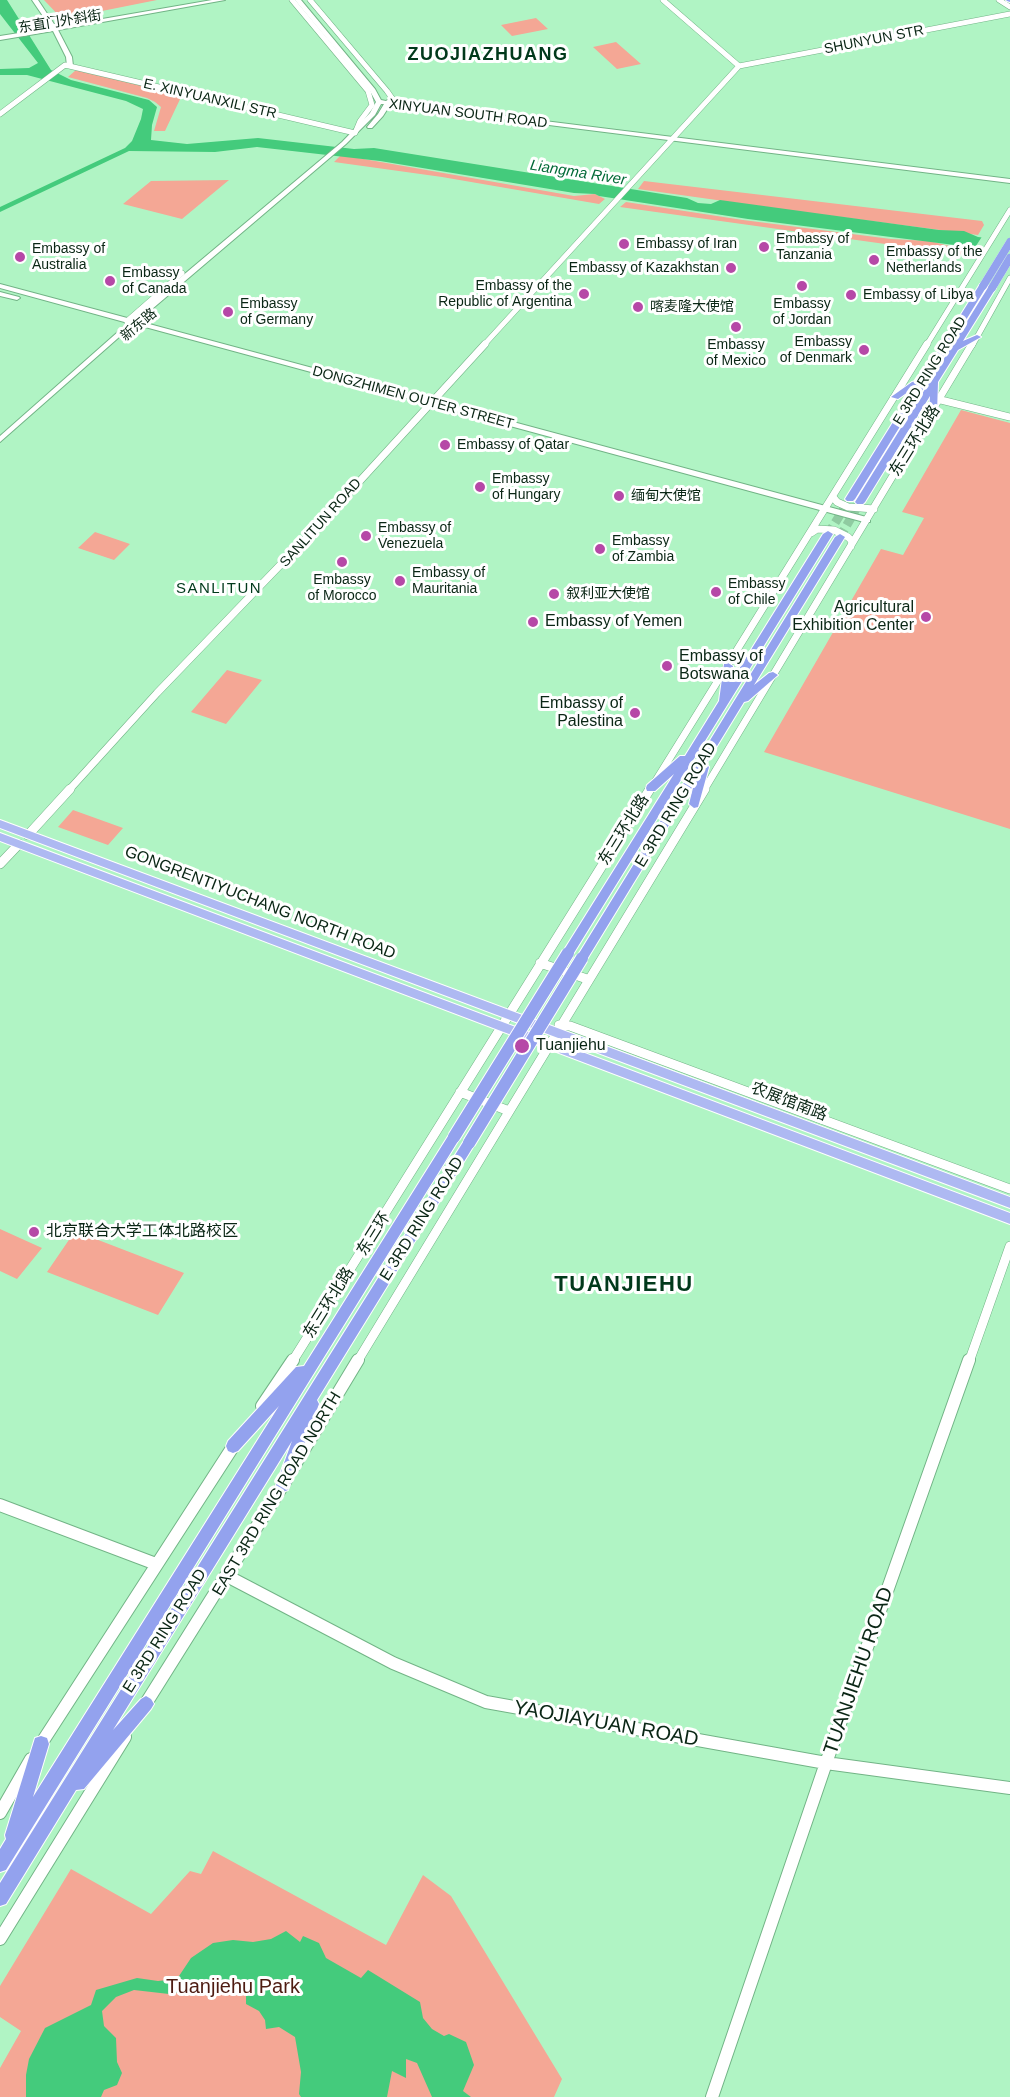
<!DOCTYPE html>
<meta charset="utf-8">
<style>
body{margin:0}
canvas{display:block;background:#b0f4c4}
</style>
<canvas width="1010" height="2097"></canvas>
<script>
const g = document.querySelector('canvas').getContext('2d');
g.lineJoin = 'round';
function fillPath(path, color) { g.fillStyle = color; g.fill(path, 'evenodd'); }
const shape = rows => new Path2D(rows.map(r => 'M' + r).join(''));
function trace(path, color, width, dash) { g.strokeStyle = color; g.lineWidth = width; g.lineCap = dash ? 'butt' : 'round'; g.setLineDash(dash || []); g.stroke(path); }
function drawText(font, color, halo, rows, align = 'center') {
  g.font = font + ' Arial,"Noto Sans SC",sans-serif'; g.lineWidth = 6; g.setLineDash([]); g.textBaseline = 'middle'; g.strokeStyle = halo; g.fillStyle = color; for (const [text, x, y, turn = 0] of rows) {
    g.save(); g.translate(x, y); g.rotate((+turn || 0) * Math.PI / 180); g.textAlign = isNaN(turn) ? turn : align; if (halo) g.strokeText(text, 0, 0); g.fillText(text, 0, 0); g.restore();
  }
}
const green = shape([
 [44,0,157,0,62,19],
 [536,18,548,29,512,36,501,25],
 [616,42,641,64,617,69,593,47],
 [76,70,182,95,165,131,154,131,161,107,155,102,147,98,68,77],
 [341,155,574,196,595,194,605,199,599,204,442,177,334,162],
 [229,180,182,219,123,204,151,181],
 [644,181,982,221,984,225,978,235,795,211,638,189],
 [626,202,743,220,891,239,930,241,953,247,967,248,964,255,620,207],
 [961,410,1010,423,1010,829,764,752,881,549,903,555,924,518,902,512],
 [95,532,130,544,114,560,78,548],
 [227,670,262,680,226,724,191,712],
 [73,810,123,828,108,845,58,827],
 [0,1229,42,1248,17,1279,0,1271],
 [75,1231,184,1273,158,1315,47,1272],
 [213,1851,386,1945,423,1875,451,1896,562,2079,554,2097,0,2097,0,2068,21,2031,0,2017,0,1986,71,1869,151,1914,190,1871,201,1874]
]);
const water = shape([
 [0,0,7,0,51,70,71,80,149,100,157,107,152,125,151,140,187,144,258,138,354,149,374,148,687,198,698,203,711,204,720,200,939,230,964,231,978,237,1010,241,1010,252,748,219,599,196,595,194,574,193,380,161,257,147,215,152,129,151,0,212,0,207,125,148,132,141,141,119,143,109,126,101,27,75,0,75,0,69,29,68,38,63,0,14],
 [286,1931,300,1942,303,1936,319,1943,326,1958,361,1978,368,1970,420,2002,423,2018,432,2029,444,2036,449,2034,466,2042,474,2065,463,2091,471,2097,432,2097,417,2063,406,2059,406,2078,392,2071,387,2097,301,2097,299,2094,301,2072,295,2037,279,2027,266,2029,265,2020,259,2011,246,2004,246,1995,232,1982,220,1983,197,1995,183,1992,169,1994,134,1990,116,1997,102,2011,104,2026,116,2038,117,2062,122,2073,117,2085,104,2090,101,2097,26,2097,26,2075,29,2059,45,2028,91,2005,96,1990,137,1978,158,1981,177,1979,191,1958,213,1943,233,1940,253,1942,271,1939]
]);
const pier = shape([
 [983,235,1010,238,1010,255,974,249]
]);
const trunkTunnel = shape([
 [828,534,850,499],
 [840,537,860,502]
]);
const tertiaryFar3 = shape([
 [310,0,387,91,394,101,392,104],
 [663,0,739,66],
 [999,0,1010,7],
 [739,66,1010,14],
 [0,114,65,65,355,133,360,121,372,105,368,91,292,0],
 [128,327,127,321,182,273],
 [483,346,739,66],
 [926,346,1010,210],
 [972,346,1010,278]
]);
const tertiaryFar2 = shape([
 [941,400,1010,417],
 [833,497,837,502,848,507,874,509],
 [811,533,817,529,834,530,848,537,852,541,851,546],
 [69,790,157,693,337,506,485,344],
 [650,790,927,344],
 [704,790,972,344]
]);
const tertiaryFar1 = shape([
 [28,835,70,789],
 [0,864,19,844],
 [540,963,587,979],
 [559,1025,570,1026,1010,1189],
 [460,1092,509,1111],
 [292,1362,650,789],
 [357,1362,705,789],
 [969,1362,1010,1246]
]);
const tertiary = shape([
 [262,1406,293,1360],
 [294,1466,358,1360],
 [0,1505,156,1564],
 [227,1576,393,1663,486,1702,826,1763,1010,1788],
 [143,1708,286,1480],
 [39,1747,236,1442],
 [0,1813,31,1759],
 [0,1939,125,1737],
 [712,2097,826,1763,969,1360]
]);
const secondary = shape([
 [32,0,38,0,56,27,212,0,225,0,58,30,72,57,73,66,70,68,67,66,66,57,53,31,0,40,0,36,51,28,32,0],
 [295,0,301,0,375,89,381,100,386,101,389,99,392,102,1010,179,1010,183,390,105,383,116,372,128,368,128,367,127,378,114,384,104,381,104,375,115,346,144,138,321,870,518,870,522,864,522,134,324,0,442,0,436,128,323,0,288,0,284,131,319,342,142,370,113,376,102,370,91,295,0],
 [0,292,19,297,20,298,17,300,0,296,0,292]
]);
const primary = shape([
 [0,820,1010,1197,1010,1208,0,828,0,820],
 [0,833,1010,1213,1010,1224,0,841,0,833]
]);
const trunk = shape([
 [1006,0,1010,0,1010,2,1007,1,1006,0],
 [980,284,987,286,855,499,853,501,847,501,845,499,915,387,898,399,891,397,912,382,920,380,980,284],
 [989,286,996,288,963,341,977,335,981,337,958,350,938,382,937,412,933,415,929,412,930,396,865,502,863,504,857,504,855,502,989,286],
 [828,531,833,534,572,956,564,956,562,953,564,950,674,774,655,791,647,791,646,788,647,785,680,756,685,756,719,701,724,664,728,663,733,666,731,682,823,534,828,531],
 [840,534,845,537,754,685,769,673,773,672,778,675,748,701,744,702,706,764,709,767,698,807,694,808,689,804,694,784,586,961,578,961,576,958,578,955,835,537,840,534],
 [454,1132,458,1133,460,1137,458,1141,6,1870,0,1872,0,1849,6,1839,5,1835,35,1738,41,1736,47,1738,49,1744,33,1797,279,1406,238,1451,233,1453,228,1451,226,1446,228,1441,296,1367,304,1366,450,1133,454,1132],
 [469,1138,473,1139,475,1143,473,1147,317,1400,319,1404,288,1490,283,1492,278,1490,276,1485,292,1441,113,1730,141,1699,146,1696,151,1699,154,1704,151,1709,84,1789,76,1790,6,1904,0,1906,0,1883,465,1139,469,1138]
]);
const trunkBridgeFar1 = shape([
 [983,286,1010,242],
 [992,288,1010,258]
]);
const trunkBridge = shape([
 [454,1137,568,953],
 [469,1143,582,958]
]);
const markers = [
 [624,244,6,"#b648a7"],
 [764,247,6,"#b648a7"],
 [20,257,6,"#b648a7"],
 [874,260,6,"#b648a7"],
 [731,268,6,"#b648a7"],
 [110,281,6,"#b648a7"],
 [802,286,6,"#b648a7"],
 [584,294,6,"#b648a7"],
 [851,295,6,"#b648a7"],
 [638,307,6,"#b648a7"],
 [228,312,6,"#b648a7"],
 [736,327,6,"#b648a7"],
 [864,350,6,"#b648a7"],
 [445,445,6,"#b648a7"],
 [480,487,6,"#b648a7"],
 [619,496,6,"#b648a7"],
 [366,536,6,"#b648a7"],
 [600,549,6,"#b648a7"],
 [342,562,6,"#b648a7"],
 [400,581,6,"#b648a7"],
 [716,592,6,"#b648a7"],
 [554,594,6,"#b648a7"],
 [926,617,6,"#b648a7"],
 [533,622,6,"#b648a7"],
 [667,666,6,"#b648a7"],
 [635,713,6,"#b648a7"],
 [522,1046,8,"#b648a7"],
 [34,1232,6,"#b648a7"]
];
const farStreetnames = [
 ["东直门外斜街",60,22,-9],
 ["SHUNYUN STR",874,40,-11],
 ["E. XINYUANXILI STR",210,99,13],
 ["XINYUAN SOUTH ROAD",468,114,7],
 ["新东路",139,325,-40],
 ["E 3RD RING ROAD",930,371,-58],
 ["DONGZHIMEN OUTER STREET",413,398,15],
 ["SANLITUN ROAD",321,523,-48]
];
const farPoinames = [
 ["Embassy of",776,239],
 ["Tanzania",776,255],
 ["Embassy of Iran",636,244],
 ["Embassy of",32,249],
 ["Australia",32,265],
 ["Embassy of the",886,252],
 ["Netherlands",886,268],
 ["Embassy of Kazakhstan",719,268,"right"],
 ["Embassy",122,273],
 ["of Canada",122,289],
 ["Embassy of the",572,286,"right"],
 ["Republic of Argentina",572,302,"right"],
 ["Embassy of Libya",863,295],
 ["Embassy",240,304],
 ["of Germany",240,320],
 ["Embassy",802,304,"center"],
 ["of Jordan",802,320,"center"],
 ["喀麦隆大使馆",650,307],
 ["Embassy",852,342,"right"],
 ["of Denmark",852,358,"right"],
 ["Embassy",736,345,"center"],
 ["of Mexico",736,361,"center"],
 ["Embassy of Qatar",457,445],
 ["Embassy",492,479],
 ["of Hungary",492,495],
 ["缅甸大使馆",631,496],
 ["Embassy of",378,528],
 ["Venezuela",378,544],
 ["Embassy",612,541],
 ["of Zambia",612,557],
 ["Embassy of",412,573],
 ["Mauritania",412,589],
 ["Embassy",342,580,"center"],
 ["of Morocco",342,596,"center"],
 ["Embassy",728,584],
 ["of Chile",728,600],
 ["叙利亚大使馆",566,594]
];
const farWaternames = [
 ["Liangma River",578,173,9]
];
const farNeighbourhoodnames = [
 ["SANLITUN",219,589]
];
const streetNames = [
 ["东三环北路",915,441,-58],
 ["E 3RD RING ROAD",676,805,-59],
 ["东三环北路",624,830,-58],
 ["GONGRENTIYUCHANG NORTH ROAD",260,903,21],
 ["农展馆南路",789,1102,21],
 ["E 3RD RING ROAD",422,1219,-58],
 ["东三环",374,1234,-58],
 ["东三环北路",329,1303,-58],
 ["EAST 3RD RING ROAD NORTH",277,1494,-59],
 ["E 3RD RING ROAD",165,1631,-58]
];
const poiNames = [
 ["Agricultural",914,608,"right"],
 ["Exhibition Center",914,626,"right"],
 ["Embassy of Yemen",545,622],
 ["Embassy of",679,657],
 ["Botswana",679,675],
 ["Embassy of",623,704,"right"],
 ["Palestina",623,722,"right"],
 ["Tuanjiehu",536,1046],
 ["北京联合大学工体北路校区",46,1232]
];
const farDistrictnames = [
 ["ZUOJIAZHUANG",488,55]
];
const nearStreetnames = [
 ["TUANJIEHU ROAD",859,1671,-71],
 ["YAOJIAYUAN ROAD",606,1724,10]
];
const nearParknames = [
 ["Tuanjiehu Park",233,1987]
];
const districtNames = [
 ["TUANJIEHU",624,1285]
];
fillPath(green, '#f4a795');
fillPath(water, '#44cb7c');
fillPath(pier, '#b0f4c4');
trace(trunkTunnel, '#8fcba1', 9, [9, 4.5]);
trace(tertiaryFar3, '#72b486', 6);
trace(tertiaryFar2, '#72b486', 8);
trace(tertiaryFar1, '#72b486', 10);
trace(tertiary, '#72b486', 14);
trace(secondary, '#72b486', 2);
trace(primary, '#fff', 2);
trace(trunk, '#fff', 2);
trace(tertiaryFar3, '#fff', 5);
trace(tertiaryFar2, '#fff', 7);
trace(tertiaryFar1, '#fff', 9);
trace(tertiary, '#fff', 12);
fillPath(secondary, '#fff');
fillPath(primary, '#aeb9f2');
fillPath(trunk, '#93a2ee');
trace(trunkBridgeFar1, '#fff', 8, []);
trace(trunkBridge, '#fff', 14, []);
trace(trunkBridgeFar1, '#93a2ee', 8);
trace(trunkBridge, '#93a2ee', 12);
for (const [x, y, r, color] of markers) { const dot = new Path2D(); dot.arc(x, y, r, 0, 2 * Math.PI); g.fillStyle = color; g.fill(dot); trace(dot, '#fff', 2); }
drawText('14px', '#0a2615', '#fff', farStreetnames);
drawText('14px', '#0a2615', '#fff', farPoinames, 'left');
drawText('italic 15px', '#026a37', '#fff', farWaternames);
g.letterSpacing = '1.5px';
drawText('15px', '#01391b', '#fff', farNeighbourhoodnames);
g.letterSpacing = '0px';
drawText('16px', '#0a2615', '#fff', streetNames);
drawText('16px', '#0a2615', '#fff', poiNames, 'left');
g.letterSpacing = '1.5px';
drawText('bold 18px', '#01391b', '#fff', farDistrictnames);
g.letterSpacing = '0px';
drawText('20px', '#0a2615', '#fff', nearStreetnames);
drawText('20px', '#4e1c12', '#fff', nearParknames);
g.letterSpacing = '1.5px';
drawText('bold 22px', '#01391b', '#fff', districtNames);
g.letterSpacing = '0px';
</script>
